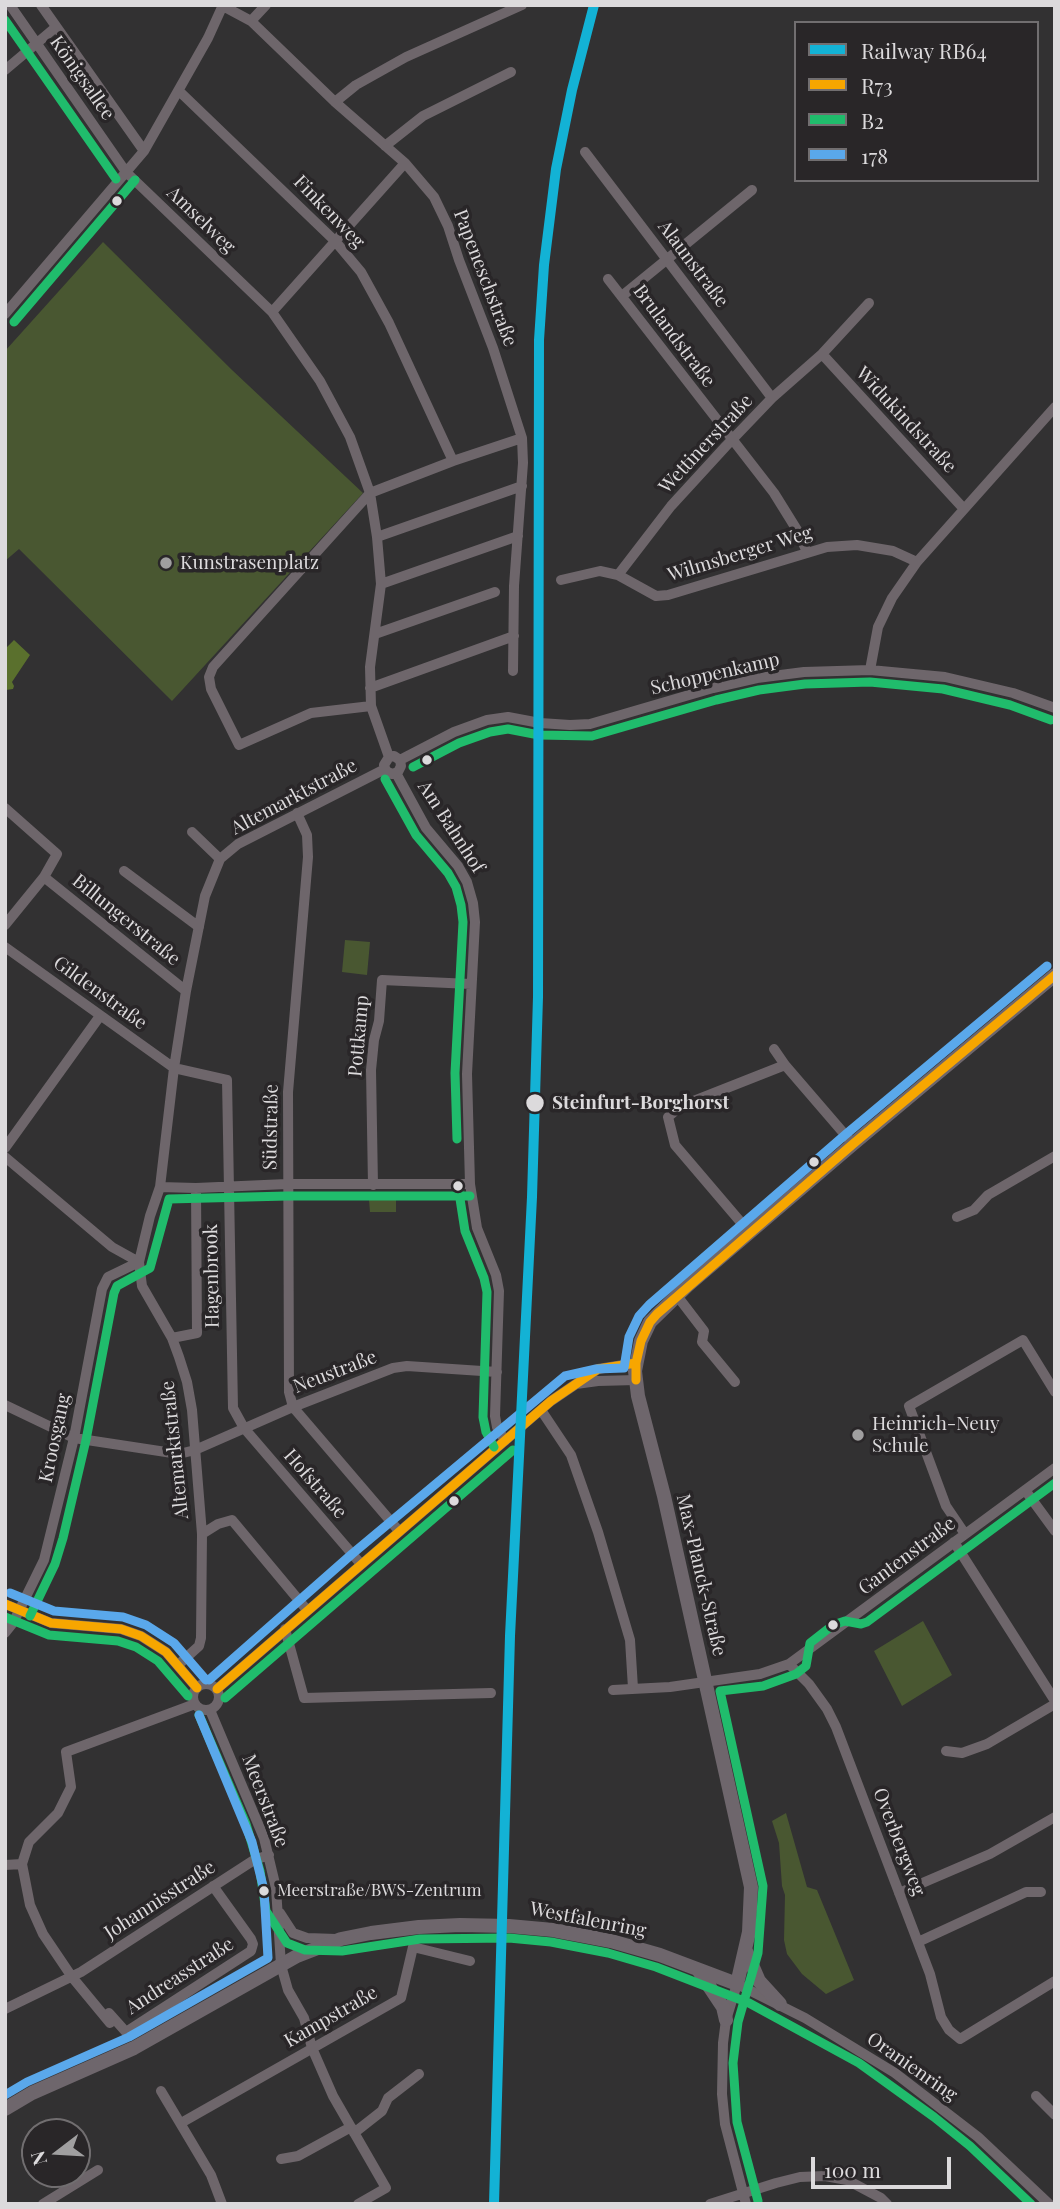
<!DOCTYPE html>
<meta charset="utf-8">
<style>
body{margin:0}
#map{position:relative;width:1060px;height:2209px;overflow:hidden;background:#323132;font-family:"Playfair Display",serif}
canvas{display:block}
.frame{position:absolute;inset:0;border:7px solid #dcdadc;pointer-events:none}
.legend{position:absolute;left:794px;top:21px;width:245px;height:161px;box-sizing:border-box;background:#292628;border:2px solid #716e70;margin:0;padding:9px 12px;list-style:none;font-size:21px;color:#dcdadc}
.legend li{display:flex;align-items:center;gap:14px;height:35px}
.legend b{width:35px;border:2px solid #716e70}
.north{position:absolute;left:21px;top:2118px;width:70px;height:70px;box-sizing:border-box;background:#292628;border:2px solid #716e70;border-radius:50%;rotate:253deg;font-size:19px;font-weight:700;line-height:28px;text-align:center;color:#dcdadc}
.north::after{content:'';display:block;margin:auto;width:24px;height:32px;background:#a09fa0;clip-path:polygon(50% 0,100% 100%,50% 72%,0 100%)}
.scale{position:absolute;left:811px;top:2157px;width:140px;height:32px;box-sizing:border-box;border:4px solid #dcdadc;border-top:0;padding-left:9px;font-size:21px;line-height:24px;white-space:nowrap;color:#dcdadc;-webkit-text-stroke:5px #292628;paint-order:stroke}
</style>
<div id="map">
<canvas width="1060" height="2209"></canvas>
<div class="frame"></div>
<ul class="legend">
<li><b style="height:9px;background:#13b2d5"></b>Railway RB64</li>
<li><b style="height:9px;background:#f7a600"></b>R73</li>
<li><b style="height:9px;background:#20bc6c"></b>B2</li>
<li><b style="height:9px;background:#5aa8eb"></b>178</li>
</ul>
<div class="north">N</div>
<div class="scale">100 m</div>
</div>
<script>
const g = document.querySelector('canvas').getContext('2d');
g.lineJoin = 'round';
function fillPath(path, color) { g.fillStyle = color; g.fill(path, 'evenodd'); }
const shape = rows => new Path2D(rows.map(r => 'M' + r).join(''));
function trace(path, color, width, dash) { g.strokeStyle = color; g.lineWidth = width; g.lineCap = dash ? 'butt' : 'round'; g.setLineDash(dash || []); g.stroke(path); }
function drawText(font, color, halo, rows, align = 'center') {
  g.font = font + ' "Playfair Display",serif'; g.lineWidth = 7; g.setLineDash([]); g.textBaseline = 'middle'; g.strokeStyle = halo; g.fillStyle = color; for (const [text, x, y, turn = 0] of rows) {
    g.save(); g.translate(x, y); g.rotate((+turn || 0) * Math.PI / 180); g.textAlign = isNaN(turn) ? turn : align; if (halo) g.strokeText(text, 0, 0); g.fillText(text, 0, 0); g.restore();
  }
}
const green = shape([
 [103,242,232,370,363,493,172,701,19,549,5,561,5,351],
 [345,940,370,942,367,975,342,972],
 [362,1192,396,1192,396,1212,370,1212,369,1200,362,1200],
 [923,1621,952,1675,902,1706,874,1651],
 [786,1813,807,1887,817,1890,854,1980,826,1994,802,1974,787,1954,784,1940,785,1895,782,1886,779,1843,772,1821]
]);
const water = shape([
 [14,640,30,655,12,682,14,686,13,689,6,690,5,693,5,649]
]);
const minor = shape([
 [10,5,126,172,272,312,320,381,350,437,370,493,377,537,381,584,370,667,371,706,389,757],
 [41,5,144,151],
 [223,6,251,21,335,102,405,163,434,197,448,226,459,260,493,348,522,438,523,463,514,586,513,671],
 [251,21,266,5],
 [5,70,56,27],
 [179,91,335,241,361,272,389,323,453,461],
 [335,102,356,85,406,57,522,5],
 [385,146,423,116,511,72],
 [585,152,772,398],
 [608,279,774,493,797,530,807,552],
 [622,296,752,190],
 [272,312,405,163],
 [5,314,144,151,208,38,223,5],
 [822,354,964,509],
 [377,537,522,486],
 [618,575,671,506,726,446,772,398,822,354,869,303],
 [561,580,600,571,618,575,656,596,668,595,827,547,857,545,893,551,917,562],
 [381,584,518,536],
 [375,634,495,592],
 [870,670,878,627,892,598,917,562,1055,407],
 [370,688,514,636],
 [371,706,311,713,239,745,211,689,209,677,213,667,370,493,453,461,522,438],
 [400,760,401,766,398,772,392,774,386,771,384,765,389,757,394,756,400,760,454,732,487,720,508,717,540,723,570,725,590,724,713,688,757,678,804,672,870,670,945,677,1013,693,1055,708],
 [396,773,426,828,458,866,467,882,473,903,475,922,467,1074,470,1184,477,1228,496,1275,499,1291,495,1416,497,1427,505,1441],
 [5,808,57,854,44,877,5,925],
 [297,813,307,835,308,857,288,1092,289,1392,293,1407,399,1531],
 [192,832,220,859],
 [124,871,199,927],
 [44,877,186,991],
 [5,947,174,1068,227,1080,233,1408,244,1428,360,1563],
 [774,1049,785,1065,853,1144],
 [5,1148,100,1016],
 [5,1157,112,1247,139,1262],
 [373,1185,371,1070,374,1040,379,1021,382,980,471,984],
 [160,1187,196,1188,287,1184,470,1184],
 [957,1217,974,1210,988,1195,1055,1156],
 [750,1233,675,1145,668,1117,681,1106,785,1065],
 [678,1297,704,1331,702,1342,735,1382],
 [172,1338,197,1333,196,1188],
 [576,1384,598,1381,636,1380],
 [5,1405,74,1438,179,1454,195,1450,293,1407,393,1368,407,1366,497,1372],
 [541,1410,571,1455,598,1532,630,1640,633,1688],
 [1025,1490,1055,1531],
 [202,1534,218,1524,232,1520,307,1610],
 [965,1534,946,1506,909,1406,1023,1340,1055,1392],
 [954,1542,1055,1701],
 [5,1604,51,1623,121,1629,141,1636,166,1652,197,1688],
 [285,1629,304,1698,491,1693],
 [5,1633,13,1623,44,1560,74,1438,102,1289,108,1277,139,1262],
 [789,1664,809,1684,827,1709,836,1727,930,1974,941,2017,949,2030,960,2039,1055,1981],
 [178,1665,199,1646,201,1638,202,1534,192,1410,187,1382,179,1357,172,1338,142,1286,139,1262,150,1216,160,1187,174,1068,186,991,205,896,220,859,238,844,385,769],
 '193 1697a13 13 0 1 1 26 0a13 13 0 1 1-26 0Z',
 [217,1689,551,1401,598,1369,636,1363],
 [613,1690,670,1687,760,1674,789,1664,1055,1468],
 [210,1710,264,1838,276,1888,281,1965,288,1990,304,2018,312,2048,333,2096,386,2188,358,2204],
 [946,1751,962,1753,987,1744,1055,1704],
 [5,1865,22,1864],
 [899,1893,990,1854,1055,1817],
 [280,1913,293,1933,307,1938,336,1939],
 [918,1942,1026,1892,1041,1892],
 [5,2009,81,1972,254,1860,269,1855],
 [109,2013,126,2032,251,1951,253,1944,251,1939,213,1886],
 [110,2023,72,1977,43,1934,30,1905,22,1864,29,1842,58,1813,71,1787,66,1752,195,1704],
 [161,2091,211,2175,222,2204],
 [1036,2096,1055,2115],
 [181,2123,401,1998,413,1947,470,1961],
 [354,2133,382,2111,388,2098,419,2074],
 [281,2159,298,2156,351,2127],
 [43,2204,98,2170],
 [710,2204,776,2183,800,2177,825,2176,847,2180,881,2198,887,2204],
 [746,2204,725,2124,722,2094,723,2043,726,2020,737,1984,805,2018,895,2073,978,2137,1049,2204]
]);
const major = shape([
 [746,1951,759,1981,780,2004],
 [699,1971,723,2007,726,2020],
 [5,2109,32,2093,134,2048,297,1956,341,1939,371,1933,419,1927,460,1925,509,1926,553,1930,611,1941,660,1955,737,1984,749,1932,751,1887,664,1496,638,1396,635,1371,641,1341,650,1322,687,1286,853,1144,1055,975]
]);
const bus1 = shape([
 [636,1380,636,1363,641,1341,650,1322,657,1314,853,1144,1055,975],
 [5,1604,51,1623,121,1629,141,1636,166,1652,197,1688],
 [217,1689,551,1401,598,1369,636,1363]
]);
const bus2 = shape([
 [5,20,116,179],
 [14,322,135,180],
 [413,767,459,743,490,732,508,729,539,735,592,736,716,700,759,690,805,684,870,682,943,689,1010,705,1051,720],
 [385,779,416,835,448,873,456,887,461,905,463,922,455,1073,457,1139],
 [458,1186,465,1231,484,1278,487,1292,483,1417,486,1432,494,1447],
 [30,1616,55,1564,63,1538,86,1440,114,1293,117,1286,150,1268,169,1199,287,1196,470,1196],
 [5,1617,49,1635,118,1641,136,1647,158,1661,188,1696],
 [225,1698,513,1450],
 [199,1715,246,1824,260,1871,266,1911,287,1943,305,1950,342,1951,420,1939,509,1938,551,1942,608,1953,656,1967,749,2003,859,2063,934,2117,970,2146,1031,2204],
 [758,2201,737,2122,733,2063,738,2022,758,1953,763,1886,720,1691,763,1686,796,1674,806,1666,810,1643,833,1625,845,1621,861,1624,867,1622,1055,1483]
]);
const bus3 = shape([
 [10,1593,54,1611,123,1617,146,1625,174,1643,206,1680],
 [209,1680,352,1554,565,1376,596,1369,624,1368,629,1337,639,1316,649,1305,845,1135,1047,966],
 [5,2095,27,2082,129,2037,268,1958,264,1890,252,1842,199,1715]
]);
const rail1 = shape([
 [494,2204,510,1636,532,1197,538,997,539,340,544,265,556,169,572,90,594,5]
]);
const markers = [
 [117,201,6,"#dcdadc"],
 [166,563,7,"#a09fa0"],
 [427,760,6,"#dcdadc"],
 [535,1103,10,"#dcdadc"],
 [814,1162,6,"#dcdadc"],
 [458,1186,6,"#dcdadc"],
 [858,1435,7,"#a09fa0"],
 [454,1501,6,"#dcdadc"],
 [833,1625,6,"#dcdadc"],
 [264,1891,6,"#dcdadc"]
];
const busNames = [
 ["Meerstraße/BWS-Zentrum",277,1891]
];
const streetNames = [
 ["Königsallee",82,78,55],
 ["Finkenweg",329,212,46],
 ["Amselweg",201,220,44],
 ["Alaunstraße",693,264,53],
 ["Papeneschstraße",485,278,69],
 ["Brulandstraße",674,336,53],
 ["Widukindstraße",906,420,47],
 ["Wettinerstraße",706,444,-47],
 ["Wilmsberger Weg",740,554,-17],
 ["Schoppenkamp",715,674,-13],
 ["Altemarktstraße",294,797,-28],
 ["Am Bahnhof",451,827,57],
 ["Billungerstraße",126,920,39],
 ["Gildenstraße",100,993,36],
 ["Pottkamp",359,1036,-85],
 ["Südstraße",271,1127,-89],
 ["Hagenbrook",212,1276,-91],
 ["Neustraße",335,1372,-21],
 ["Kroosgang",55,1438,-78],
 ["Altemarktstraße",175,1450,-96],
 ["Hofstraße",315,1484,49],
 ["Gantenstraße",907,1556,-37],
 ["Max-Planck-Straße",701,1575,77],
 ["Meerstraße",265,1801,69],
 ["Overbergweg",899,1842,69],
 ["Johannisstraße",160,1900,-33],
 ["Westfalenring",588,1920,11],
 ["Andreasstraße",180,1976,-33],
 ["Kampstraße",331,2017,-30],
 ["Oranienring",912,2067,35]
];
const poiNames = [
 ["Kunstrasenplatz",180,563],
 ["Heinrich-Neuy",872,1424],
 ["Schule",872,1446]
];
const stopNames = [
 ["Steinfurt-Borghorst",552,1103]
];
fillPath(green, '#495731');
fillPath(water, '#5a702d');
trace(minor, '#6e666b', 10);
trace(major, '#6e666c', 14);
trace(bus1, '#f7a600', 9);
trace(bus2, '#20bc6c', 9);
trace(bus3, '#5aa8eb', 9);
trace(rail1, '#13b2d5', 10);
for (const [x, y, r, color] of markers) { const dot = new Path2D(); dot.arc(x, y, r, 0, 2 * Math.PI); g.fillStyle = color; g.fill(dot); trace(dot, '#292628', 2.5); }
drawText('17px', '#dcdadc', '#292628', busNames, 'left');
drawText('19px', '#dcdadc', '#292628', streetNames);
drawText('19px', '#dcdadc', '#292628', poiNames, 'left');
drawText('bold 19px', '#dcdadc', '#292628', stopNames, 'left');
</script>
